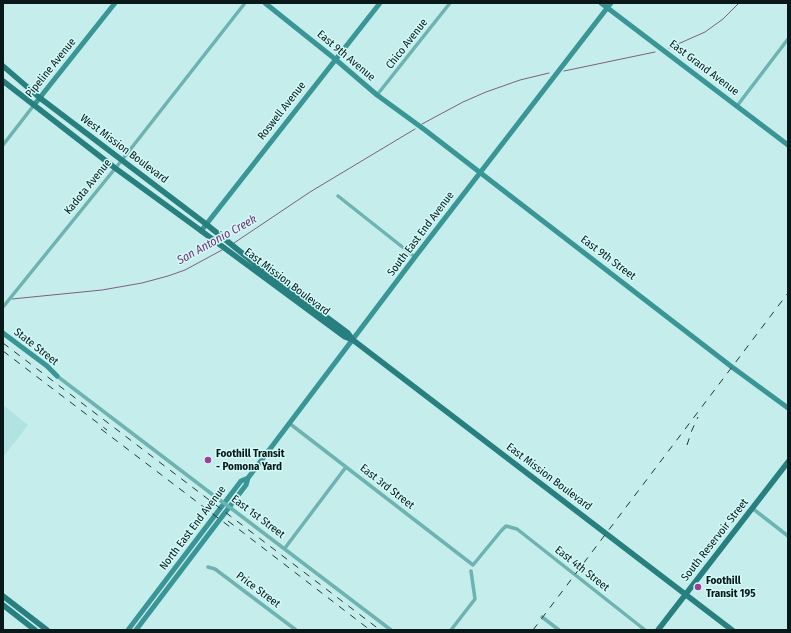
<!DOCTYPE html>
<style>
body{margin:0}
#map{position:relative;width:791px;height:633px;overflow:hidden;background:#c4edec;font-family:"Fira Sans Condensed",sans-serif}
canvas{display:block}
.frame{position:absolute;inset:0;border:4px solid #091818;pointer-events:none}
</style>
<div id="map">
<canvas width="791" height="633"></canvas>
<div class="frame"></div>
</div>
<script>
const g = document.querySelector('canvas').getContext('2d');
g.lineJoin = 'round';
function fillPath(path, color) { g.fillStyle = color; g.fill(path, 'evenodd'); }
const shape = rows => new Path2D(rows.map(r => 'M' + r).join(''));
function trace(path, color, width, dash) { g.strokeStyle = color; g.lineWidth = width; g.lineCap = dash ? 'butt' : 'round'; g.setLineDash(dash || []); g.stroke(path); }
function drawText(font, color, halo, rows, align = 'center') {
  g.font = font + ' "Fira Sans Condensed",sans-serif'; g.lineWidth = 3; g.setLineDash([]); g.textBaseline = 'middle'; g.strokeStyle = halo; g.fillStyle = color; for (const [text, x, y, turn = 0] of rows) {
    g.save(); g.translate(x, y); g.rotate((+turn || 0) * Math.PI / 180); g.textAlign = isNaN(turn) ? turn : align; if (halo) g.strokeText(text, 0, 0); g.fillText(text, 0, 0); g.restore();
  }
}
const built = shape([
 [3,405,28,425,3,457]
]);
const stream = shape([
 [669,48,705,32,723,19,739,3],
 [564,71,655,52],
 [422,124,463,102,486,92,520,80,549,73],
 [234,243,310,192,415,129],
 [12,299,102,290,142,283,168,276,185,270,222,250]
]);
const street = shape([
 [377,95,450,3],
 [737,106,788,39],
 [3,145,34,105],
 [338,196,415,257],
 [3,307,122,160,245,3],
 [57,376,221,501],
 [289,423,473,565,501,531,506,526,517,529,645,630],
 [752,508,788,536],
 [232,509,391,630],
 [285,548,346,467],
 [208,567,215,569,296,630],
 [542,617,559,630],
 [451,630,475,599,471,571]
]);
const secondary = shape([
 [265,3,335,59,377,95,425,130,732,367,788,408],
 [601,3,788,145],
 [34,105,115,3],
 [201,231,380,3],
 [3,333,47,366,57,376],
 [128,630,241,481,248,478],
 [136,630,246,485,248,478,415,257,611,3]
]);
const primary = shape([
 [3,66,40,98,206,224,258,266,348,333,353,340,732,630],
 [3,81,115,168,196,227,345,337,353,340],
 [3,596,47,630],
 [3,605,35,630],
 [658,630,788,462]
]);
const rail = shape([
 [3,343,380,630],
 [3,351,107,430],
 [101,429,230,527],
 [687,445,692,430,698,417],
 [228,521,370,630],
 [533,630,788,293]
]);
const streetBridge = shape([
 [221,501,232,509]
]);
const markers = [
 [208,460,4,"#a43b9e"],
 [698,587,4,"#a43b9e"]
];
const streetNames = [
 ["Chico Avenue",407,44,-52],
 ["East 9th Avenue",346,56,40],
 ["Pipeline Avenue",51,68,-51],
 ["East Grand Avenue",704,68,37],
 ["Roswell Avenue",282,111,-52],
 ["West Mission Boulevard",124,149,37],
 ["Kadota Avenue",88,187,-51],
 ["South East End Avenue",421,234,-53],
 ["East 9th Street",608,258,37],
 ["East Mission Boulevard",287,282,37],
 ["State Street",36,347,38],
 ["East Mission Boulevard",549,477,37],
 ["East 3rd Street",387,487,38],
 ["East 1st Street",258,517,37],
 ["North East End Avenue",193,528,-53],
 ["South Reservoir Street",715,540,-52],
 ["East 4th Street",582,569,38],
 ["Price Street",258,590,37]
];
const poiNames = [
 ["Foothill Transit",216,454],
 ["- Pomona Yard",216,467],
 ["Foothill",706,581],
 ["Transit 195",706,594]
];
const waterNames = [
 ["San Antonio Creek",217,240,-29]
];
fillPath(built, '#b1e3e2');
trace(stream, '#805d81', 1);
trace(street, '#6cb3b2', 3.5);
trace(secondary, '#3a9696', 5);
trace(primary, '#277f7f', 5.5);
trace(rail, '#243737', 1, [7, 7]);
trace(streetBridge, '#6cb3b2', 3.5);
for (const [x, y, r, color] of markers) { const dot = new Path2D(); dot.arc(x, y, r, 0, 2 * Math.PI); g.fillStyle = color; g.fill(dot); trace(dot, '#d1faf9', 1.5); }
drawText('11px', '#091818', '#d1faf9', streetNames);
drawText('bold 11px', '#091818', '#d1faf9', poiNames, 'left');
drawText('italic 12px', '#783373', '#d1faf9', waterNames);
</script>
